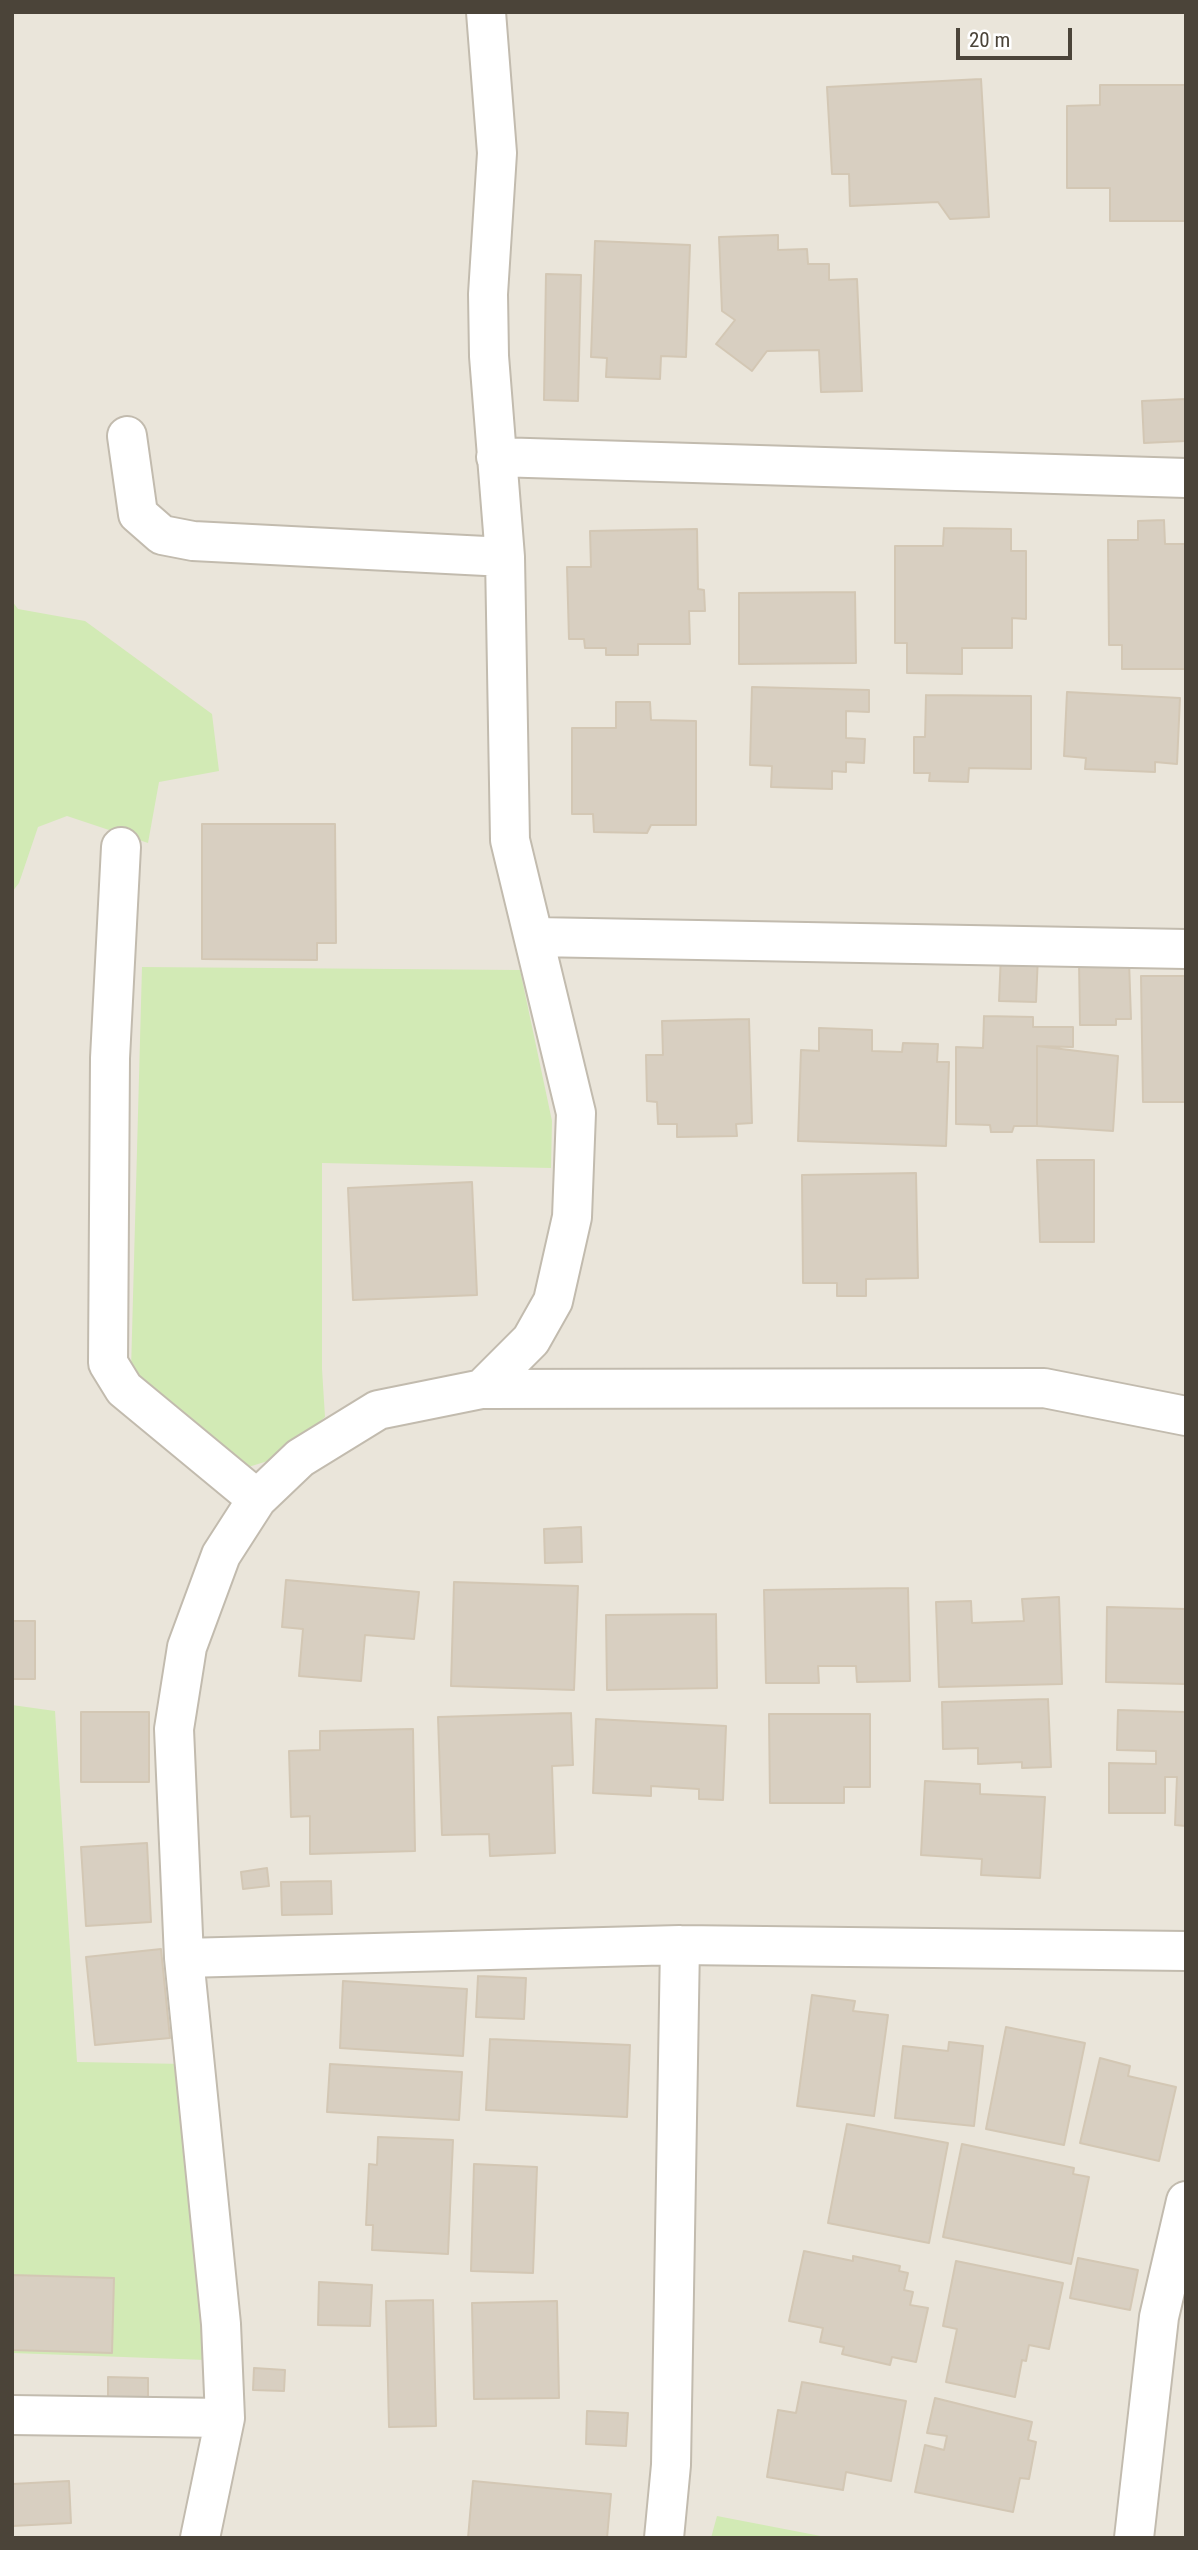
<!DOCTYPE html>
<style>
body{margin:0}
#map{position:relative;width:1198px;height:2550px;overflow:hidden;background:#f6f3ec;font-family:"Roboto Condensed",sans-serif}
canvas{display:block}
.frame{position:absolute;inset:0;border:14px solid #4b4439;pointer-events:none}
.scale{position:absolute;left:956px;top:28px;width:116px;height:32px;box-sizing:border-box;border:4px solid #4b4439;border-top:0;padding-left:9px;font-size:21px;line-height:24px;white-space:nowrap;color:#4b4439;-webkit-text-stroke:5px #fff;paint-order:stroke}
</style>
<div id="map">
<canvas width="1198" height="2550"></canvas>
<div class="frame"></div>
<div class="scale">20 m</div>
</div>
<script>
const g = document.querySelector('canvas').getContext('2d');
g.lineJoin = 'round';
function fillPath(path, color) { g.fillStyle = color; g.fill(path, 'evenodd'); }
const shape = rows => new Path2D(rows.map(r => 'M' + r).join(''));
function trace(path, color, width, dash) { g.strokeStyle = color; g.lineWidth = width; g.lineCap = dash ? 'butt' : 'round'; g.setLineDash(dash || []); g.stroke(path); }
const residential = shape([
 [12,12,1186,12,1186,2538,12,2538]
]);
const green = shape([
 [12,601,18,609,85,621,212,714,219,771,159,782,148,843,67,816,38,827,19,883,12,892],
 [142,967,520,970,552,1121,551,1168,322,1163,322,1369,325,1417,281,1457,245,1468,131,1370],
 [12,1705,55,1711,77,2062,186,2064,207,2360,12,2353],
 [717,2516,831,2538,711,2538]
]);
const building = shape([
 [981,79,989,217,950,219,938,202,850,206,849,174,832,174,827,87,981,79],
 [1100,85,1185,85,1186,221,1110,221,1110,188,1067,188,1067,106,1100,105,1100,85],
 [778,235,778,250,807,249,808,264,829,264,829,280,857,279,862,391,821,392,819,350,767,351,752,371,716,344,735,320,722,311,719,237,778,235],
 [595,241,690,245,686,357,661,356,660,379,606,377,607,358,591,357,595,241],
 [546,274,581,275,578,401,544,400,546,274],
 [1186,399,1186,441,1144,443,1142,401,1186,399],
 [1164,520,1165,544,1186,544,1186,669,1122,669,1122,645,1109,645,1108,540,1138,540,1138,521,1164,520],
 [944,528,1011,529,1011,551,1026,551,1026,619,1012,618,1012,648,962,648,962,674,907,673,907,643,895,643,895,546,943,546,944,528],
 [697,529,698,589,704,590,705,611,689,611,690,644,638,644,638,655,606,655,606,648,585,648,584,639,569,639,567,567,591,567,590,531,697,529],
 [855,592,856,663,739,664,739,593,855,592],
 [752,687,869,690,869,712,846,711,846,738,865,739,864,763,846,762,846,772,832,771,832,789,771,787,772,766,750,765,752,687],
 [1067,692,1180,698,1177,764,1155,762,1155,772,1085,769,1086,758,1064,756,1067,692],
 [926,695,1031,696,1031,769,969,768,968,782,929,781,930,773,914,773,914,737,925,737,926,695],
 [616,702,650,702,651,720,696,721,696,825,651,825,647,833,594,832,593,814,572,814,572,728,616,728,616,702],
 [202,824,335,824,336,943,317,943,317,960,202,959,202,824],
 [1001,954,1038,955,1036,1002,999,1001,1001,954],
 [1079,961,1129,961,1131,1019,1116,1019,1116,1025,1080,1025,1079,961],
 [1141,976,1186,976,1186,1102,1143,1102,1141,976],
 [984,1016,1033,1017,1033,1027,1073,1027,1073,1047,1037,1046,1037,1126,1014,1126,1012,1132,991,1132,990,1125,956,1124,956,1047,983,1048,984,1016],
 [749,1019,752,1123,736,1124,737,1136,677,1137,677,1124,658,1124,657,1102,647,1101,646,1055,663,1055,662,1021,749,1019],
 [819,1028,872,1030,872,1051,902,1052,903,1043,938,1044,937,1062,949,1062,946,1146,798,1141,801,1050,819,1051,819,1028],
 [1037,1046,1118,1056,1113,1131,1037,1126,1037,1046],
 [1037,1160,1094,1160,1094,1242,1040,1242,1037,1160],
 [916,1173,918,1278,866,1279,866,1296,837,1296,837,1283,803,1283,802,1175,916,1173],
 [472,1182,477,1295,353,1300,348,1188,472,1182],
 [581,1527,582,1562,545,1563,544,1529,581,1527],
 [286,1580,419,1592,414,1639,365,1635,361,1681,299,1676,303,1629,282,1627,286,1580],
 [454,1582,578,1586,574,1690,451,1686,454,1582],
 [908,1588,910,1681,857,1682,856,1666,818,1666,819,1683,766,1683,764,1590,908,1588],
 [1059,1597,1062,1684,939,1687,936,1602,971,1601,972,1623,1024,1621,1022,1599,1059,1597],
 [1107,1607,1186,1609,1186,1684,1106,1682,1107,1607],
 [716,1614,717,1688,607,1690,606,1615,716,1614],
 [12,1621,35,1621,35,1679,12,1679,12,1621],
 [1048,1699,1051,1767,1022,1768,1022,1762,978,1764,978,1748,943,1749,942,1702,1048,1699],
 [1118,1710,1186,1712,1186,1826,1175,1825,1177,1777,1165,1777,1165,1813,1109,1813,1109,1763,1156,1764,1156,1751,1117,1750,1118,1710],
 [81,1712,149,1712,149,1782,81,1782,81,1712],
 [571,1713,573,1765,552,1766,555,1853,490,1856,489,1834,442,1835,438,1717,571,1713],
 [769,1714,870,1714,870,1787,844,1787,844,1803,770,1803,769,1714],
 [596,1719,726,1726,723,1800,699,1799,699,1789,651,1786,651,1796,593,1793,596,1719],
 [413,1729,415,1851,310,1854,310,1816,291,1817,289,1751,320,1750,320,1731,413,1729],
 [925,1781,980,1784,980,1794,1045,1797,1040,1878,981,1875,982,1859,921,1855,925,1781],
 [147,1843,151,1922,86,1926,81,1847,147,1843],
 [267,1868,269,1886,243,1889,241,1872,267,1868],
 [331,1881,332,1914,282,1915,281,1882,331,1881],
 [161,1949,170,2038,95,2045,86,1957,161,1949],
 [478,1976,526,1978,524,2019,476,2017,478,1976],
 [343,1981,467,1989,463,2056,340,2048,343,1981],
 [812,1995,855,2001,853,2011,888,2015,874,2116,797,2106,812,1995],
 [1006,2027,1085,2043,1064,2145,986,2129,1006,2027],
 [490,2039,630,2045,627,2117,486,2110,490,2039],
 [949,2042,983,2046,974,2126,895,2118,903,2046,948,2051,949,2042],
 [1100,2058,1130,2066,1128,2076,1176,2087,1159,2161,1080,2143,1100,2058],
 [330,2064,462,2072,459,2120,327,2112,330,2064],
 [847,2124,948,2143,929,2243,828,2223,847,2124],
 [378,2137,453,2140,448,2254,372,2250,373,2225,366,2225,369,2164,377,2165,378,2137],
 [962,2144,1074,2168,1073,2174,1089,2177,1071,2264,943,2237,962,2144],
 [474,2164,537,2167,533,2273,471,2271,474,2164],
 [804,2251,853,2261,853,2256,900,2266,899,2271,908,2273,904,2290,913,2292,910,2305,928,2308,916,2362,892,2357,890,2365,842,2354,844,2347,820,2342,823,2328,789,2321,804,2251],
 [1078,2258,1138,2270,1130,2310,1070,2298,1078,2258],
 [956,2261,1063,2283,1049,2349,1029,2345,1026,2361,1022,2360,1015,2397,946,2382,957,2329,943,2326,956,2261],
 [12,2275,114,2278,112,2353,12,2350,12,2275],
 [319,2282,372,2285,370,2326,318,2325,319,2282],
 [433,2300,436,2426,389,2427,386,2301,433,2300],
 [557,2301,559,2398,474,2399,472,2303,557,2301],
 [254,2368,285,2370,284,2391,253,2390,254,2368],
 [108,2377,148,2378,148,2404,108,2404,108,2377],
 [802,2382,906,2401,891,2481,846,2472,843,2490,767,2477,778,2410,796,2413,802,2382],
 [935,2398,1032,2422,1028,2440,1036,2442,1029,2479,1020,2478,1013,2512,915,2492,925,2445,944,2450,947,2436,927,2433,935,2398],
 [587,2411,628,2413,626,2446,586,2444,587,2411],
 [69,2481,71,2523,12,2526,12,2484,69,2481],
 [473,2481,611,2494,607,2538,468,2538,473,2481]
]);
const minor = shape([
 [127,436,138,514,162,535,193,541,505,557],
 [496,457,1186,478],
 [121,847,110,1058,108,1363,124,1389,257,1499],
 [535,937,1186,949],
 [482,1389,531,1340,553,1301,572,1217,576,1113,510,840,505,557,489,356,488,294,497,153,486,12],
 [184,1958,680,1945,1186,1951],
 [12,2415,225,2418],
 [200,2538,225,2418,221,2324,184,1958,174,1729,187,1647,221,1555,257,1499,300,1458,378,1410,482,1389,1044,1388,1186,1416],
 [664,2538,671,2465,680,1945],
 [1134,2538,1159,2317,1186,2201]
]);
fillPath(residential, '#eae5da');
fillPath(green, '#d2eab5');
fillPath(building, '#d8cfc1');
trace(building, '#d3c7b4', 2);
trace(minor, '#c2bbae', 42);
trace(minor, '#fff', 38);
</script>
